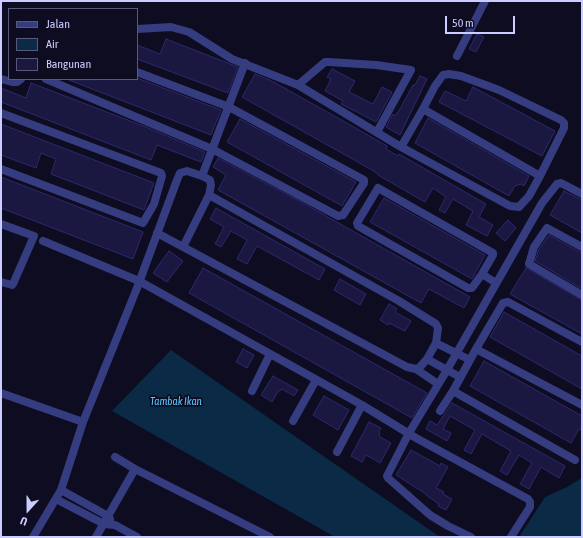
<!DOCTYPE html>
<style>
body{margin:0}
#map{position:relative;width:583px;height:538px;overflow:hidden;background:#0d0c20;font-family:"Asap Condensed",sans-serif}
canvas{display:block}
.frame{position:absolute;inset:0;border:2px solid #cbccff;pointer-events:none}
.legend{position:absolute;left:8px;top:8px;width:130px;height:72px;box-sizing:border-box;background:#0d0c20;border:1px solid #595979;margin:0;padding:5px 7px;list-style:none;font-size:12px;color:#cbccff}
.legend li{display:flex;align-items:center;gap:8px;height:20px}
.legend b{width:20px;border:1px solid #595979}
.north{position:absolute;left:8px;top:490px;width:40px;height:40px;-webkit-text-stroke:3px #0d0c20;paint-order:stroke;rotate:201deg;font-size:11px;font-weight:700;line-height:16px;text-align:center;color:#cbccff}
.north::after{content:'';display:block;margin:auto;width:14px;height:18px;background:#cbccff;clip-path:polygon(50% 0,100% 100%,50% 72%,0 100%)}
.scale{position:absolute;left:445px;top:16px;width:70px;height:18px;box-sizing:border-box;border:2px solid #cbccff;border-top:0;padding-left:5px;font-size:12px;line-height:14px;white-space:nowrap;color:#cbccff;-webkit-text-stroke:3px #0d0c20;paint-order:stroke}
</style>
<div id="map">
<canvas width="583" height="538"></canvas>
<div class="frame"></div>
<ul class="legend">
<li><b style="height:5px;background:#353d80"></b>Jalan</li>
<li><b style="height:11px;background:#0b2a45"></b>Air</li>
<li><b style="height:11px;background:#1a1741"></b>Bangunan</li>
</ul>
<div class="north">U</div>
<div class="scale">50 m</div>
</div>
<script>
const g = document.querySelector('canvas').getContext('2d');
g.lineJoin = 'round';
function fillPath(path, color) { g.fillStyle = color; g.fill(path, 'evenodd'); }
const shape = rows => new Path2D(rows.map(r => 'M' + r).join(''));
function trace(path, color, width, dash) { g.strokeStyle = color; g.lineWidth = width; g.lineCap = dash ? 'butt' : 'round'; g.setLineDash(dash || []); g.stroke(path); }
function drawText(font, color, halo, rows, align = 'center') {
  g.font = font + ' "Asap Condensed",sans-serif'; g.lineWidth = 3.5; g.setLineDash([]); g.textBaseline = 'middle'; g.strokeStyle = halo; g.fillStyle = color; for (const [text, x, y, turn = 0] of rows) {
    g.save(); g.translate(x, y); g.rotate((+turn || 0) * Math.PI / 180); g.textAlign = isNaN(turn) ? turn : align; if (halo) g.strokeText(text, 0, 0); g.fillText(text, 0, 0); g.restore();
  }
}
const water = shape([
 [171,350,437,535,442,537,335,537,112,411],
 [582,478,582,537,519,537,545,497,567,487]
]);
const building = shape([
 [477,34,484,37,476,52,469,49,477,34],
 [166,39,238,67,228,93,137,59,137,45,160,54,166,39],
 [332,69,355,81,349,92,373,104,382,87,392,92,376,122,355,111,341,104,343,101,325,91,331,79,327,77,332,69],
 [255,74,270,80,338,118,387,146,386,149,398,156,399,154,486,204,479,217,493,225,487,236,466,225,473,211,453,199,445,213,439,210,446,197,433,188,425,202,378,175,378,174,372,170,242,97,255,74],
 [420,76,427,79,400,135,386,127,393,114,395,116,400,109,413,85,415,85,420,76],
 [137,78,221,110,211,135,69,80,137,79,137,78],
 [31,83,146,127,205,152,201,162,157,145,151,160,1,102,1,88,26,98,31,83],
 [473,87,555,131,542,156,439,102,445,91,466,101,473,87],
 [428,118,529,176,524,186,521,184,515,186,509,196,415,143,428,118],
 [240,119,356,182,342,206,227,142,240,119],
 [1,124,154,183,144,210,51,174,56,159,41,153,36,168,1,155,1,124],
 [218,158,303,203,470,297,464,308,429,289,421,303,218,190,226,175,213,167,218,158],
 [1,177,143,232,133,259,1,208,1,177],
 [564,191,582,200,582,233,550,215,564,191],
 [384,198,485,255,472,279,370,222,384,198],
 [216,208,325,269,319,280,257,246,247,264,237,259,247,240,231,231,221,247,215,244,224,227,210,219,216,208],
 [508,220,516,228,505,241,496,233,508,220],
 [549,235,582,253,582,289,535,261,539,249,549,235],
 [169,251,183,261,167,282,153,273,169,251],
 [203,268,427,393,412,418,189,293,203,268],
 [526,268,582,300,582,334,510,294,526,268],
 [340,279,366,294,360,305,334,290,340,279],
 [389,304,397,309,395,312,411,321,405,331,389,323,388,325,380,320,389,304],
 [504,312,582,356,582,389,490,337,504,312],
 [243,349,254,355,247,368,236,362,243,349],
 [484,361,582,416,582,430,579,429,571,443,470,386,484,361],
 [273,376,298,390,294,396,282,389,277,393,272,402,261,395,273,376],
 [324,396,349,410,338,430,313,415,324,396],
 [452,403,565,466,559,478,541,467,529,489,520,484,532,463,519,455,507,475,500,471,511,451,482,434,471,454,464,450,475,430,450,416,443,429,451,433,447,441,426,429,430,421,437,425,452,403],
 [369,422,381,428,379,431,380,437,391,443,380,463,366,455,362,462,351,456,369,422],
 [411,450,440,466,441,463,448,467,436,488,444,492,443,494,452,499,446,510,438,506,439,504,426,495,426,494,396,475,411,450]
]);
const minor = shape([
 [137,29,171,27,189,32,232,59,298,85,401,147],
 [457,56,485,1],
 [449,74,461,76,499,90,561,120,564,123,564,128,540,176,529,196,519,207,510,206,401,147,423,109,435,86,443,75,449,74],
 [1,79,12,82,17,82,21,79],
 [46,79,212,149,338,216,343,215,364,183,364,180,229,107,137,72],
 [298,85,325,62,329,62,376,65,411,70,377,132],
 [423,109,540,176],
 [1,113,161,173,162,176,154,204,143,223,1,169],
 [202,176,245,63],
 [378,188,493,253,493,255,482,274,472,288,468,288,358,226,357,223,378,188],
 [209,195,399,301,436,324,438,328,436,343,427,359],
 [1,224,34,236,13,284,12,285,1,282],
 [157,233,407,367,416,369,420,367,427,359,447,370,542,203,557,184,561,183,582,194],
 [43,241,139,281,362,405,416,438,528,499,530,502,530,507,511,537],
 [582,247,547,228,534,247,529,264,582,295],
 [482,274,496,283],
 [436,343,470,360],
 [476,349,582,405],
 [416,369,438,384],
 [460,377,447,370,409,433,387,476,388,478,430,515,448,526,471,537],
 [252,391,270,354],
 [1,393,83,422],
 [440,411,453,391],
 [293,421,316,380],
 [337,452,362,405],
 [115,457,135,469],
 [575,460,453,391,476,349,503,303,508,302,582,342],
 [61,490,108,516,110,519],
 [56,499,104,524,115,525,137,537],
 [33,537,61,490,83,422,137,288,177,180,180,173,187,171,202,176,210,180,211,185,209,195,183,247],
 [96,537,135,469,270,537]
]);
const waterNames = [
 ["Tambak Ikan",176,402]
];
fillPath(water, '#0b2a45');
fillPath(building, '#1a1741');
trace(building, '#2d296e', 1);
trace(minor, '#353d80', 8);
drawText('italic 11px', '#59c9ff', '#0d0c20', waterNames);
</script>
